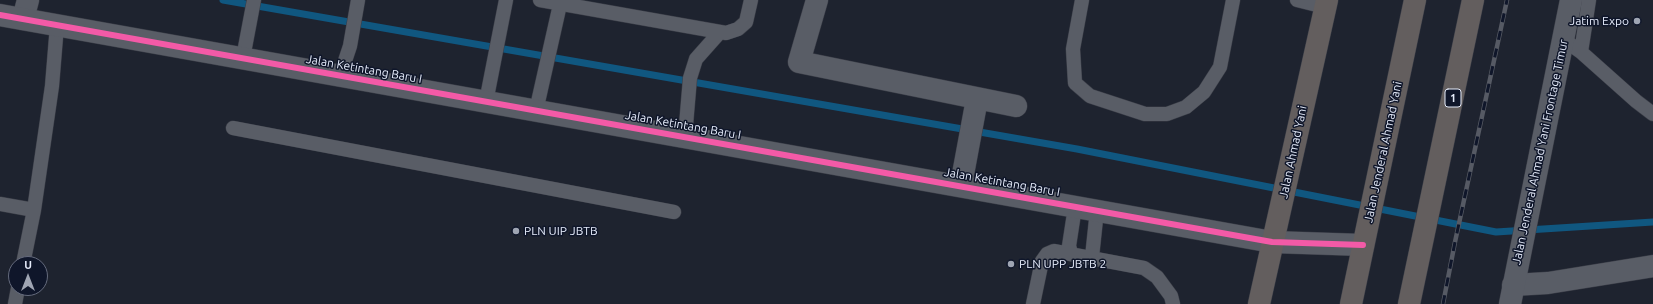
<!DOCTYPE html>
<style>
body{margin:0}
#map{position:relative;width:1653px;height:304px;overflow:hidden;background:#1e232f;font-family:Ubuntu,sans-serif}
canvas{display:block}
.north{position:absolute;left:8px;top:256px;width:40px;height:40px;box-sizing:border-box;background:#0f162a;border:1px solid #656b7d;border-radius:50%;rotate:0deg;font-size:11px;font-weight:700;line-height:16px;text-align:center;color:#e5ebfa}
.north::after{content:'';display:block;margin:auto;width:14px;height:18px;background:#9fa5b3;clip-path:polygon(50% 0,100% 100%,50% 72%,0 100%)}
</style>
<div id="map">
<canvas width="1653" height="304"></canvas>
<div class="north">U</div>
</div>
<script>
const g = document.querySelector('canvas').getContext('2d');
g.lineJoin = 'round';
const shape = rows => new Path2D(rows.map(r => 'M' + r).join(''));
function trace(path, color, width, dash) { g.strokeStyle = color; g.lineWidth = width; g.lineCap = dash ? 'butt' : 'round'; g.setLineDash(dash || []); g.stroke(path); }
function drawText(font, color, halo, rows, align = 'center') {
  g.font = font + ' Ubuntu,sans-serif'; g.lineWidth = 3; g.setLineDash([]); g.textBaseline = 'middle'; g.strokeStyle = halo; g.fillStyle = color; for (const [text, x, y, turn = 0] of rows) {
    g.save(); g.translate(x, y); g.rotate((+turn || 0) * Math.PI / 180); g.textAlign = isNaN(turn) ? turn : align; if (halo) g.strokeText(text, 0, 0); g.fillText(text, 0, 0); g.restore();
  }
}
const stream = shape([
 [223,0,1077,149,1496,232,1653,222]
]);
const service = shape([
 [540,0,726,33,738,29,746,22,751,0],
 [1082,0,1073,49,1075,83,1090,96,1145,114,1167,114,1186,107,1204,92,1220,67,1233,0],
 [1297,0,1325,7],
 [1563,39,1581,52,1636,101,1653,114],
 [1581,52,1589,0],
 [243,58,254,0],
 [340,76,350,46,358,0],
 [486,102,506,0],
 [536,111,561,0],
 [233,128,674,212],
 [685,137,690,78,696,59,720,32],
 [0,204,34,210],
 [1071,253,1069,246,1075,207],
 [1092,257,1097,210],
 [23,264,34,210,52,86,57,25],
 [15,304,18,288],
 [1033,304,1042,261,1047,254,1054,251,1144,268,1157,277,1171,296,1173,304]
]);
const minor = shape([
 [817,0,799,62,1016,106],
 [23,19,28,0],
 [961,185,977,99],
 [1513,285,1548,283,1653,266]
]);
const tertiary = shape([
 [0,15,1272,242,1363,245],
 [1510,304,1571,0]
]);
const trunk = shape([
 [1259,304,1327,0],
 [1351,304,1415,0],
 [1409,304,1473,0]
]);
const rail = shape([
 [1443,304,1455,242,1507,0]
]);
const cycleway = shape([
 [0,15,1272,242,1363,245]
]);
const markers = [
 [1637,21,4,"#9fa5b3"],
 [516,231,4,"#9fa5b3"],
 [1011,264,4,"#9fa5b3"]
];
const shields = [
 [1453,98,16]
];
const shieldNames = [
 ["1",1453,98]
];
const poiNames = [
 ["Jatim Expo",1629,21,"right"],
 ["PLN UIP JBTB",524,231],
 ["PLN UPP JBTB 2",1019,264]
];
const streetNames = [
 ["Jalan Ketintang Baru I",364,69,10],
 ["Jalan Ketintang Baru I",683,125,10],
 ["Jalan Ahmad Yani",1293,152,-78],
 ["Jalan Jenderal Ahmad Yani",1383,152,-78],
 ["Jalan Jenderal Ahmad Yani Frontage Timur",1540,152,-78],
 ["Jalan Ketintang Baru I",1002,182,10]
];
trace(stream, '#105780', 7);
trace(service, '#3a3d47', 15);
trace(minor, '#3a3d47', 23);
trace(tertiary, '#3a3d47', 23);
trace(trunk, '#3a3d47', 23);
trace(service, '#595d66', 14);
trace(minor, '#595d66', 22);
trace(tertiary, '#595d66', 22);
trace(trunk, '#635e5e', 22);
trace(rail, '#565a64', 4.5);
trace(rail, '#0f162a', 3, [9]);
trace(cycleway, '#f35aa7', 6);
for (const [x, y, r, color] of markers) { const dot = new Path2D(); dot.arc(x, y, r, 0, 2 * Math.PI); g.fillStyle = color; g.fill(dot); trace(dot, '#0f162a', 1.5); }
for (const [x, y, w] of shields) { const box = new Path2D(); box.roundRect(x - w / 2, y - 9, w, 18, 3); g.fillStyle = '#0f162a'; g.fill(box); trace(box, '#e5ebfa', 1); }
drawText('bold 11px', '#e5ebfa', null, shieldNames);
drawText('12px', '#e5ebfa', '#0f162a', poiNames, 'left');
drawText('12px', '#e5ebfa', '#0f162a', streetNames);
</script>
